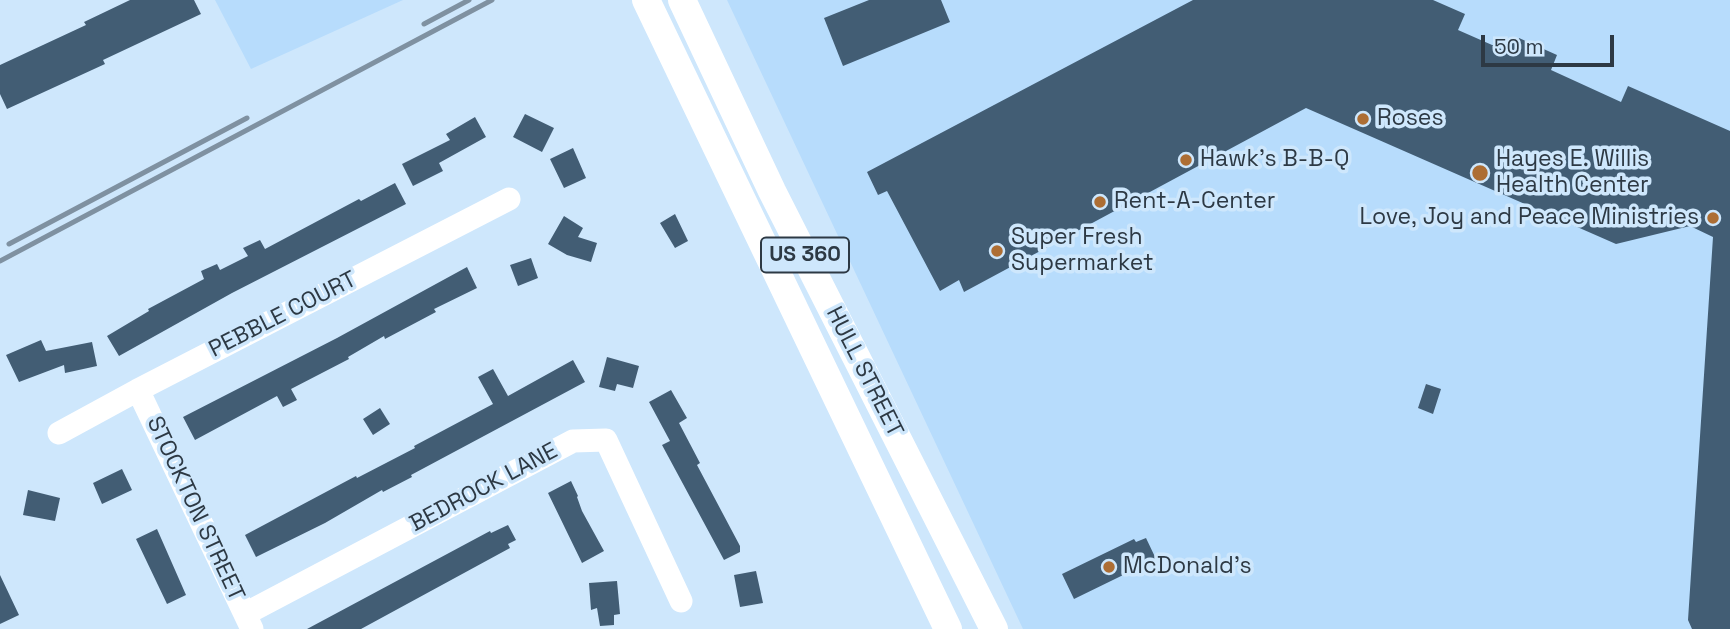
<!DOCTYPE html>
<style>
body{margin:0}
#map{position:relative;width:1730px;height:629px;overflow:hidden;background:#cee7fc;font-family:"Space Grotesk",sans-serif}
canvas{display:block}
.scale{position:absolute;left:1481px;top:35px;width:133px;height:32px;box-sizing:border-box;border:4px solid #2d3944;border-top:0;padding-left:9px;font-size:21px;line-height:24px;white-space:nowrap;color:#2d3944;-webkit-text-stroke:5px #cee7fc;paint-order:stroke}
</style>
<div id="map">
<canvas width="1730" height="629"></canvas>
<div class="scale">50 m</div>
</div>
<script>
const g = document.querySelector('canvas').getContext('2d');
g.lineJoin = 'round';
function fillPath(path, color) { g.fillStyle = color; g.fill(path, 'evenodd'); }
const shape = rows => new Path2D(rows.map(r => 'M' + r).join(''));
function trace(path, color, width, dash) { g.strokeStyle = color; g.lineWidth = width; g.lineCap = dash ? 'butt' : 'round'; g.setLineDash(dash || []); g.stroke(path); }
function drawText(font, color, halo, rows, align = 'center') {
  g.font = font + ' "Space Grotesk",sans-serif'; g.lineWidth = 7; g.setLineDash([]); g.textBaseline = 'middle'; g.strokeStyle = halo; g.fillStyle = color; for (const [text, x, y, turn = 0] of rows) {
    g.save(); g.translate(x, y); g.rotate((+turn || 0) * Math.PI / 180); g.textAlign = isNaN(turn) ? turn : align; if (halo) g.strokeText(text, 0, 0); g.fillText(text, 0, 0); g.restore();
  }
}
const built = shape([
 [215,0,403,0,251,69],
 [727,0,1730,0,1730,629,1023,629]
]);
const building = shape([
 [130,0,194,0,201,14,103,60,105,64,7,109,0,94,0,65,86,25,84,22],
 [869,0,941,0,950,22,843,66,824,18],
 [1193,0,1433,0,1465,14,1458,30,1508,52,1513,40,1518,42,1519,38,1557,55,1551,70,1621,102,1628,86,1730,131,1730,629,1692,629,1688,620,1713,237,1690,226,1616,244,1306,108,964,292,959,280,940,291,887,191,878,195,867,172],
 [525,114,554,128,542,152,513,137],
 [475,117,486,137,439,163,443,171,413,186,402,164,450,140,446,134],
 [573,148,586,178,564,188,550,159],
 [395,183,406,204,232,293,119,356,107,336,149,311,148,309,204,279,201,271,217,264,220,270,248,256,243,248,260,240,265,249,359,199,361,201],
 [675,214,688,241,675,248,660,223],
 [564,216,583,228,578,237,597,243,591,262,567,255,548,244],
 [531,258,538,278,518,286,510,265],
 [467,267,477,288,434,309,436,312,385,339,384,336,348,357,349,359,291,389,297,400,283,407,277,396,195,440,183,417,337,338],
 [41,340,46,351,92,342,97,366,65,373,64,365,19,382,6,355],
 [607,357,639,366,633,388,617,384,615,391,599,387],
 [573,360,585,382,411,475,412,477,383,492,382,490,325,523,256,557,245,535,356,476,357,478,415,448,414,446,493,404,478,377,493,369,508,396],
 [1426,384,1441,389,1433,414,1418,408],
 [671,390,687,418,679,423,700,463,697,465,740,546,740,552,724,560,662,445,670,441,649,402],
 [380,408,390,424,373,435,363,419],
 [122,469,132,490,102,504,93,483],
 [571,481,578,496,577,497,582,511,604,551,582,563,548,493],
 [28,490,60,498,55,521,23,515],
 [508,525,516,540,508,544,510,548,361,629,307,629,490,531,491,533],
 [157,529,186,595,167,604,136,539],
 [1146,538,1156,559,1074,599,1062,574,1134,539,1136,542],
 [756,571,763,603,740,607,734,575],
 [0,575,19,615,0,624],
 [617,581,620,614,614,615,614,625,600,626,597,608,591,610,589,583]
]);
const minor = shape([
 [138,390,252,629],
 [59,433,138,390,509,199],
 [245,614,573,441,606,440,681,601]
]);
const major = shape([
 [646,0,948,629],
 [682,0,772,191,994,629]
]);
const rail = shape([
 [424,24,469,0],
 [9,244,247,118],
 [0,261,492,0]
]);
const markers = [
 [1363,119,7,"#ad6e34"],
 [1186,160,7,"#ad6e34"],
 [1480,173,9,"#ad6e34"],
 [1100,202,7,"#ad6e34"],
 [1713,218,7,"#ad6e34"],
 [997,251,7,"#ad6e34"],
 [1109,567,7,"#ad6e34"]
];
const shields = [
 [805,255,88]
];
const shieldNames = [
 ["US 360",805,255]
];
const poiNames = [
 ["Roses",1377,119],
 ["Hawk's B-B-Q",1200,160],
 ["Hayes E. Willis",1496,160],
 ["Health Center",1496,186],
 ["Rent-A-Center",1114,202],
 ["Love, Joy and Peace Ministries",1699,218,"right"],
 ["Super Fresh",1011,238],
 ["Supermarket",1011,264],
 ["McDonald's",1123,567]
];
const streetNames = [
 ["PEBBLE COURT",283,315,-27],
 ["HULL STREET",864,372,63],
 ["BEDROCK LANE",484,488,-28],
 ["STOCKTON STREET",195,509,65]
];
fillPath(built, '#b7dcfc');
fillPath(building, '#425d74');
trace(minor, '#fff', 23);
trace(major, '#fff', 28);
trace(rail, '#7f91a1', 5);
for (const [x, y, r, color] of markers) { const dot = new Path2D(); dot.arc(x, y, r, 0, 2 * Math.PI); g.fillStyle = color; g.fill(dot); trace(dot, '#cee7fc', 2.5); }
for (const [x, y, w] of shields) { const box = new Path2D(); box.roundRect(x - w / 2, y - 17.5, w, 35, 5); g.fillStyle = '#cee7fc'; g.fill(box); trace(box, '#2d3944', 2); }
drawText('bold 21px', '#2d3944', null, shieldNames);
drawText('23px', '#2d3944', '#cee7fc', poiNames, 'left');
drawText('23px', '#2d3944', '#cee7fc', streetNames);
</script>
